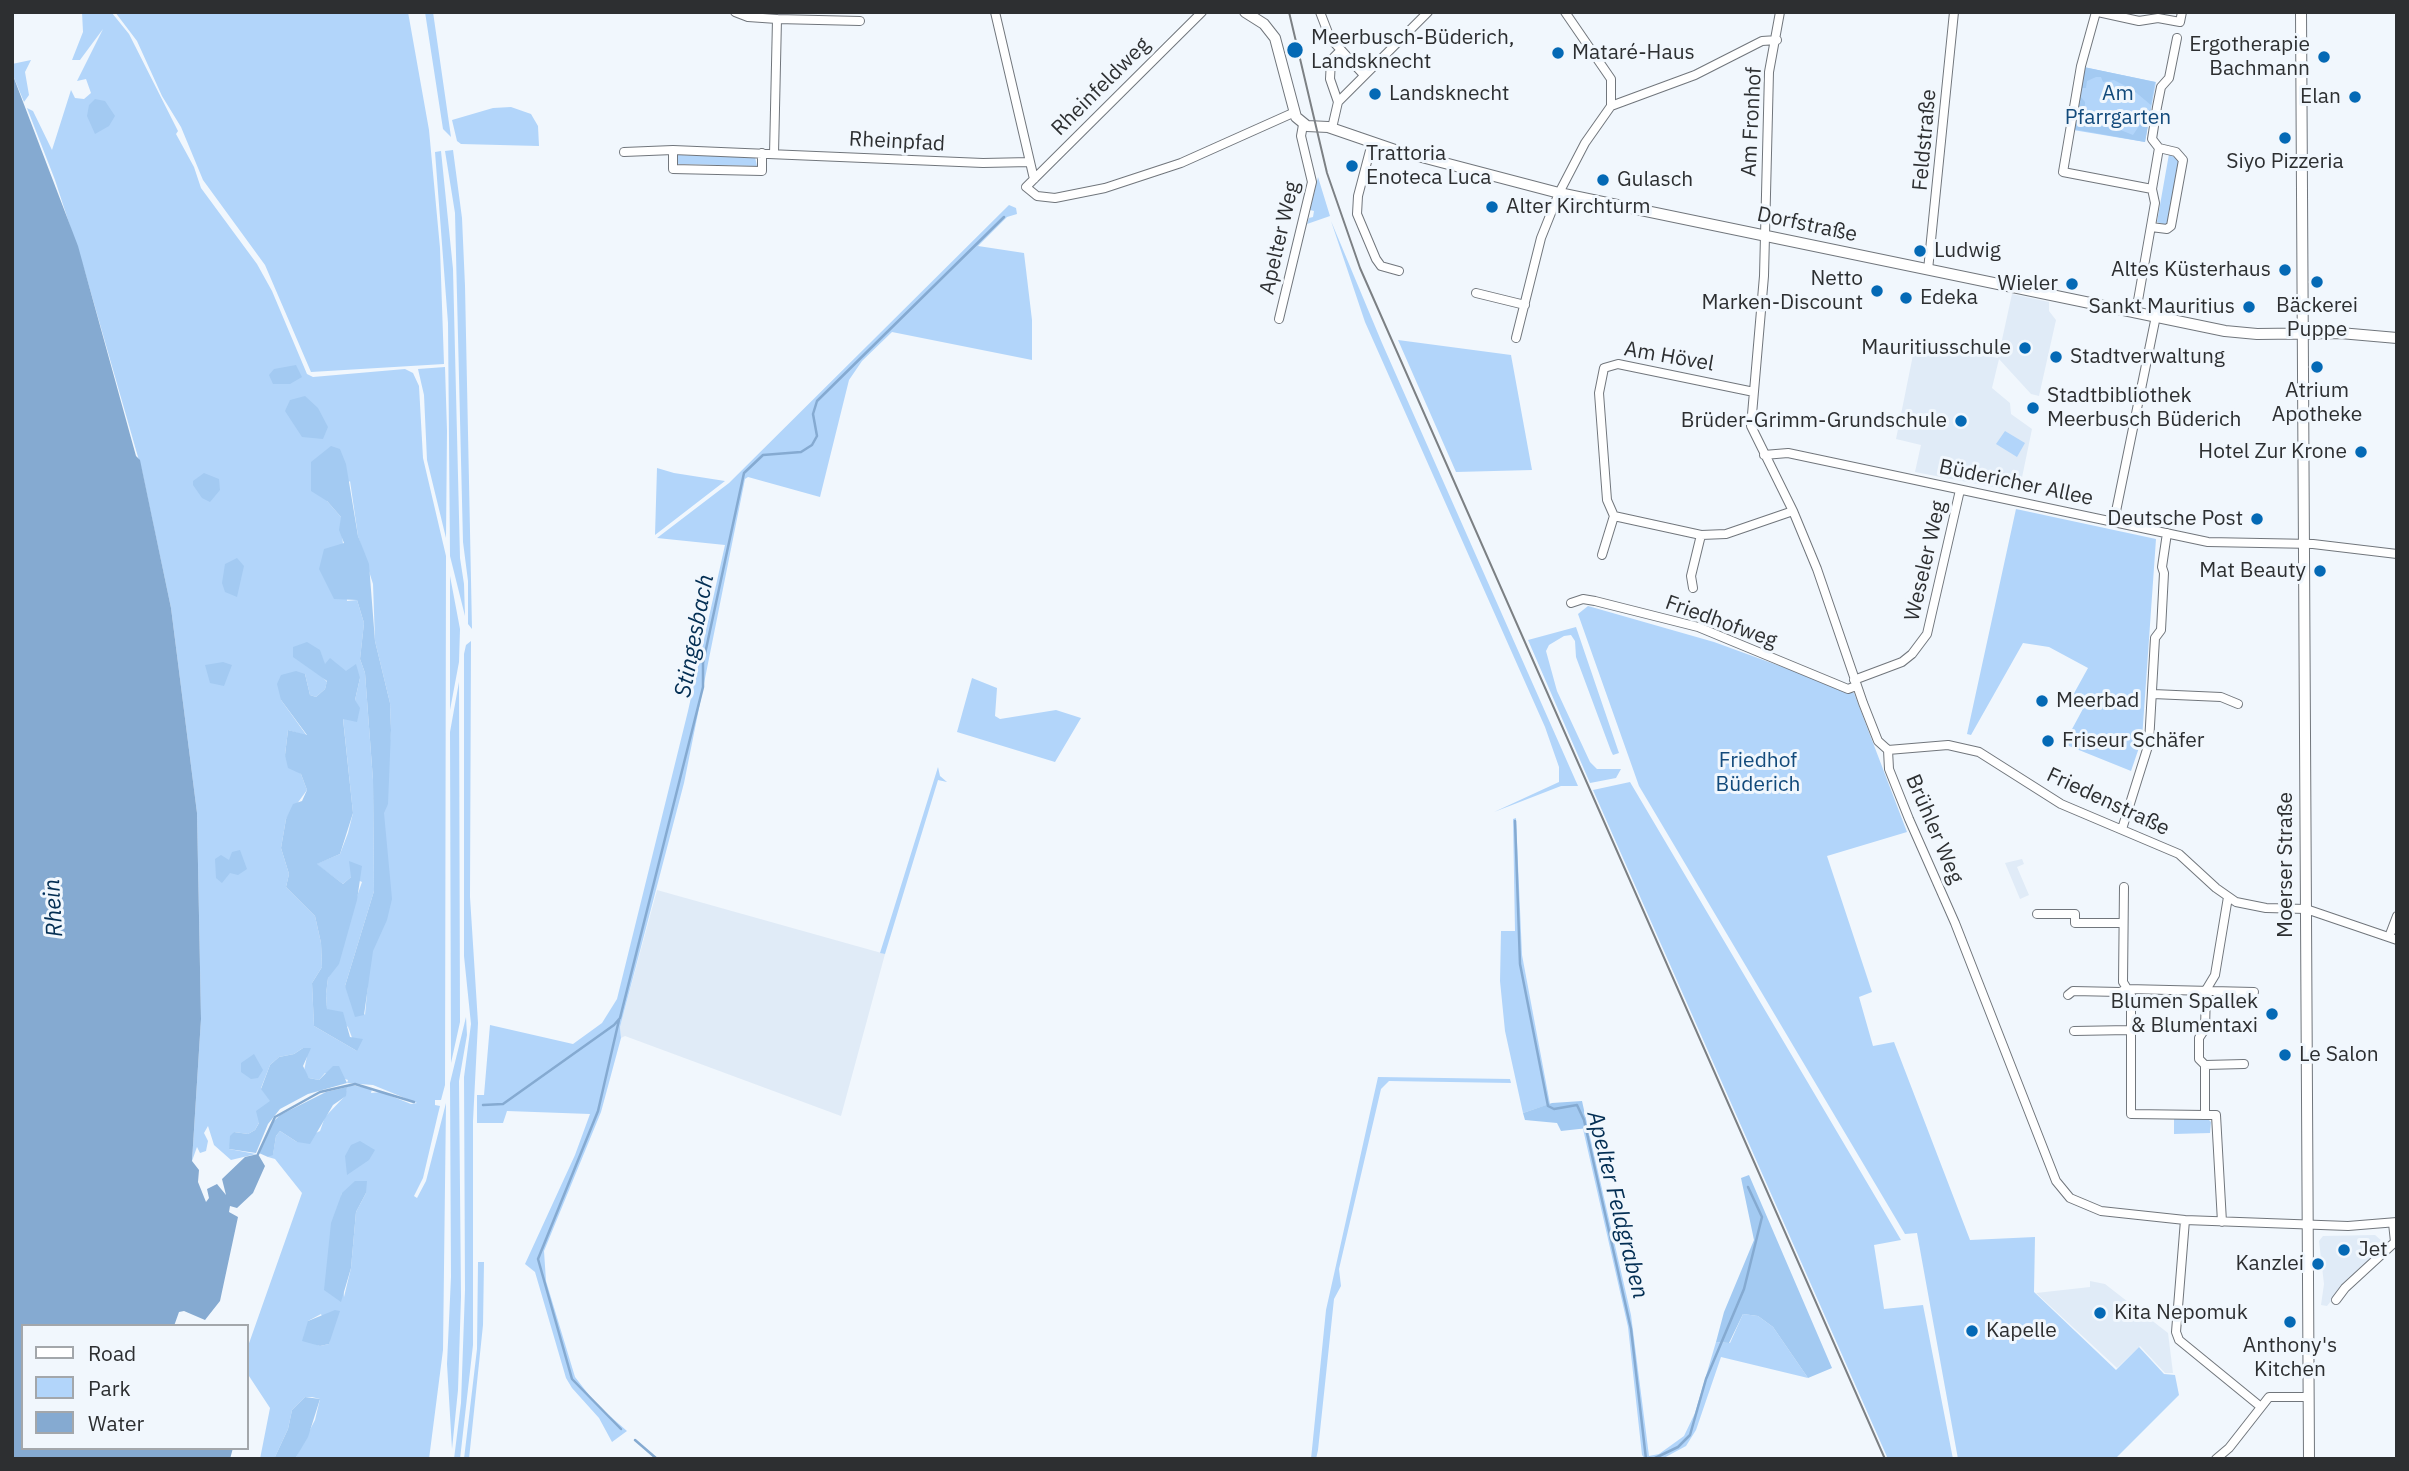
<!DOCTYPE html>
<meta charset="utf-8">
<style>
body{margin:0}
#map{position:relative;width:2409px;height:1471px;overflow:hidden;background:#f1f7fd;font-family:"IBM Plex Sans",sans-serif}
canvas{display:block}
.frame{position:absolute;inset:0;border:14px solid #2d2f31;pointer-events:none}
.legend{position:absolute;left:21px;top:1324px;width:228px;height:126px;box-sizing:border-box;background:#f1f7fd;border:2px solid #a3a7ab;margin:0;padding:9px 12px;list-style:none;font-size:21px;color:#2d2f31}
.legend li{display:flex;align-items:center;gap:14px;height:35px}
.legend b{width:35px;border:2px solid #a3a7ab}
</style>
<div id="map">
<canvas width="2409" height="1471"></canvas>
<div class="frame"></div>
<ul class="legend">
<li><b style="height:9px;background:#fff"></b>Road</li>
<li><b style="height:19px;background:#b2d5fa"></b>Park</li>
<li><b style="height:19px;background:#85aad1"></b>Water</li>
</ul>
</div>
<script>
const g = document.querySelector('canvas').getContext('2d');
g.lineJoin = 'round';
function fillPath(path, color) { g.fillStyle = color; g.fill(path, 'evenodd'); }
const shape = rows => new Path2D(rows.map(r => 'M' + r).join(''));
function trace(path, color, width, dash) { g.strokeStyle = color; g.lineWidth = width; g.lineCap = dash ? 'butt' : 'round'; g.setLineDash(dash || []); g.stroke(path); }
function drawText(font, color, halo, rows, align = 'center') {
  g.font = font + ' "IBM Plex Sans",sans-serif'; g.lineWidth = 6; g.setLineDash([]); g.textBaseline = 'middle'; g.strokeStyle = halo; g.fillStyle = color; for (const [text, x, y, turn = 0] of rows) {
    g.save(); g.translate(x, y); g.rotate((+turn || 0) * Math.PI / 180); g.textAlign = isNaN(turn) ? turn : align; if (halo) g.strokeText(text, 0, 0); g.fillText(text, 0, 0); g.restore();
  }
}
const built = shape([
 [2012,294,2049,302,2049,311,2056,320,2039,396,2031,394,1999,359,1992,388,2010,403,2011,414,2032,429,2019,492,1915,472,1921,445,1896,439,1916,340,1998,358],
 [2022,859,2024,864,2017,867,2029,895,2020,899,2005,863],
 [657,890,885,954,841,1116,625,1036,621,1038,620,1027],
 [2375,1235,2382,1241,2381,1249,2344,1285,2327,1306,2321,1305,2324,1284,2319,1241,2323,1236],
 [2090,1281,2105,1284,2168,1333,2173,1373,2165,1373,2140,1346,2117,1368,2036,1293,2090,1287]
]);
const green = shape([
 [82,12,112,13,129,34,178,131,176,134,194,167,201,188,257,264,272,291,307,374,313,377,405,369,413,373,419,386,423,458,446,556,445,1085,441,1100,435,1100,435,1105,440,1106,438,1114,423,1178,414,1196,417,1198,426,1181,446,1103,443,1350,429,1459,295,1459,315,1420,320,1399,312,1397,305,1397,292,1410,288,1429,274,1459,260,1459,270,1408,247,1373,247,1349,302,1193,275,1159,268,1157,273,1154,276,1136,280,1131,297,1142,320,1131,325,1117,345,1096,347,1087,351,1085,372,1089,371,1093,381,1092,411,1104,417,1103,373,1085,347,1083,348,1080,325,1073,319,1080,309,1078,304,1071,307,1056,303,1048,294,1054,279,1057,270,1065,261,1088,271,1101,255,1130,248,1134,234,1132,229,1149,256,1154,231,1160,214,1145,208,1126,204,1133,208,1141,206,1151,200,1153,197,1147,192,1161,201,1019,197,813,171,608,142,471,85,272,55,180,27,108,33,111,52,150,71,90,75,98,84,99,91,93,86,79,77,81,103,29,80,60,72,60,83,32],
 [350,481,358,536,373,584,375,641,390,703,391,730,365,1015,345,986,374,891,373,780,365,673,360,659,364,623,357,600,347,601,341,517,327,501],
 [325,664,360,678,355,700,357,721,343,718,353,813,348,833,340,854,316,864,343,884,351,877,362,882,328,978,326,994,327,1009,348,1027,357,1051,314,1026,312,983,322,967,321,943,315,916,286,887,289,874,281,848,286,819,307,790,301,774,285,755,288,730,307,736,281,700,305,674,310,695,316,697,325,689,327,682,317,671],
 [342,1193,366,1193,356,1212,351,1268,344,1297,339,1208],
 [321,1314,330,1337,329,1344,320,1346,308,1341,308,1321],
 [115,12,408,12,429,130,440,248,444,364,311,372,265,265,203,180,181,127,162,96,137,41],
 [425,12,433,12,451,137,443,129],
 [31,60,25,72,29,95,24,102,12,73,12,64],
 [2083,67,2156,82,2145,142,2073,130],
 [511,107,531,114,538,126,539,146,461,144,457,141,452,120,493,108],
 [453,150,462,218,465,286,472,629,468,624,468,581,463,542,455,213,445,151],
 [441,151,453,269,460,558,464,584,465,616,450,556,448,323,435,152],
 [2169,154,2179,160,2169,223,2165,225,2157,222],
 [678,155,755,157,757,166,679,164,676,163],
 [1318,177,1330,216,1307,224,1309,218,1313,217,1314,211,1310,210],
 [1009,205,1016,208,1017,214,1007,217,978,246,1024,253,1032,320,1032,360,892,332,862,361,849,380,820,497,748,477,745,479,684,783,620,1027,621,1038,601,1112,544,1251,546,1281,575,1377,596,1404,627,1431,612,1442,599,1418,572,1388,566,1378,535,1272,525,1264,575,1155,590,1114,507,1111,503,1123,477,1123,477,1095,484,1095,490,1025,573,1044,602,1023,617,999,688,711,725,545,657,538,729,483],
 [1331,221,1382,343,1578,786,1561,786,1494,812,1559,782,1559,767,1545,727,1365,322],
 [1398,340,1511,355,1532,470,1456,472],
 [445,367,447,431,446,538,427,460,424,395,418,369],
 [2005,431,2025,443,2017,457,1996,444],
 [657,468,674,473,725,481,655,535],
 [2016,509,2156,539,2142,739,2131,771,2064,744,2085,705,2072,697,2088,668,2049,647,2023,643,1971,735,1967,734],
 [450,576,460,629,459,662,450,710],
 [1588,606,1714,642,1854,693,1907,832,1827,856,1872,992,1859,997,1873,1046,1894,1042,1970,1240,2035,1237,2034,1292,2116,1370,2139,1347,2164,1374,2175,1375,2179,1395,2115,1459,1958,1459,1917,1233,1905,1234,1639,786,1578,614],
 [1576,627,1619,753,1613,755,1611,751,1576,657,1575,641,1571,635,1564,636,1549,645,1546,651,1557,691,1590,762,1597,769,1621,769,1616,778,1590,783,1528,640],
 [471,641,470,897,478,1023,473,1121,473,1345,460,1459,454,1459,461,1403,465,1290,464,1077,471,1024,464,956,464,654,466,645],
 [972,678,997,688,995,716,1000,719,1056,710,1081,718,1055,762,957,732],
 [459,682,460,1022,451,1063,450,732],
 [938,767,940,776,947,782,938,780,885,954,880,953],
 [1630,782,1901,1240,1874,1245,1884,1309,1923,1305,1953,1459,1888,1459,1593,790],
 [1516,818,1522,955,1550,1104,1523,1113,1505,1031,1500,981,1501,931,1515,931,1513,819],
 [466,1017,467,1035,459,1081,461,1297,458,1390,452,1449,447,1364,451,1277,450,1083],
 [1378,1077,1510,1079,1511,1083,1389,1081,1381,1089,1339,1269,1341,1286,1334,1299,1318,1450,1316,1459,1311,1459,1326,1310],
 [2174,1119,2208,1119,2211,1122,2210,1133,2174,1134],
 [1588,1128,1631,1315,1649,1456,1659,1454,1684,1436,1695,1413,1716,1342,1730,1343,1743,1314,1758,1316,1773,1327,1808,1378,1721,1357,1696,1430,1686,1446,1662,1459,1645,1459,1642,1455,1628,1327,1583,1129],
 [478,1262,484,1262,483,1325,469,1459,464,1459,477,1349]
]);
const forest = shape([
 [2084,67,2155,82,2151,105,2133,90,2114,80,2103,82,2101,77,2096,77,2087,81,2086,88,2081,88],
 [2079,95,2085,102,2084,124,2108,125,2133,135,2151,108,2145,142,2073,129],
 [95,99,105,101,115,116,109,126,95,134,87,116,89,105],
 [296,365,302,377,290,384,273,384,269,375,274,369],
 [305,396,318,408,328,427,323,439,302,437,285,411,290,400],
 [331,446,340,449,346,464,358,536,369,564,375,641,390,703,391,730,388,804,384,813,392,899,387,920,373,951,364,1015,355,1017,345,986,374,891,373,780,365,673,360,659,364,623,357,600,334,599,319,569,324,549,344,543,339,530,341,517,327,501,311,491,311,462],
 [204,473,219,479,220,490,210,502,202,498,193,485,193,481],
 [237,558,244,566,237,597,225,592,222,583,225,564],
 [307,642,320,650,325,664,330,658,346,671,356,664,360,678,355,700,360,708,357,722,343,719,353,813,340,854,317,864,343,884,351,877,349,861,362,866,357,900,339,964,328,978,326,994,327,1009,343,1012,350,1037,363,1039,357,1051,314,1026,312,983,322,967,321,943,315,916,286,887,289,874,281,848,286,819,293,804,302,801,307,790,301,774,288,768,285,755,288,730,307,735,281,700,277,684,281,675,296,671,305,674,310,695,316,697,325,689,327,681,293,657,293,647],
 [223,662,232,665,224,686,210,683,205,665],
 [240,850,247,869,238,875,230,873,222,883,216,878,215,859,221,855,229,860,232,852],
 [303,1048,311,1048,303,1066,309,1078,319,1080,333,1066,339,1066,347,1083,308,1094,280,1109,268,1124,256,1153,229,1149,230,1136,234,1132,248,1134,255,1130,259,1123,256,1111,270,1101,261,1089,270,1065,279,1057,294,1054],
 [254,1054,263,1070,258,1078,251,1079,241,1072,241,1063],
 [347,1087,346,1096,333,1105,310,1144,297,1142,280,1131,276,1136,273,1155,268,1157,259,1153,271,1124,280,1115,326,1092],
 [1582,1101,1588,1128,1561,1131,1557,1123,1525,1120,1523,1113,1552,1103],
 [360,1141,375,1150,369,1160,347,1175,345,1156,351,1145],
 [1749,1175,1832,1368,1808,1378,1773,1327,1758,1316,1743,1314,1729,1343,1716,1342,1724,1312,1754,1240,1741,1178],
 [355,1181,367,1181,366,1193,356,1212,351,1268,341,1302,324,1290,331,1223,342,1193],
 [335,1310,340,1311,329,1344,320,1346,302,1341,308,1321],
 [305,1397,320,1399,308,1437,295,1459,274,1459,288,1429,292,1410]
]);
const water = shape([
 [12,73,78,246,136,456,140,460,171,608,197,813,201,1019,192,1161,199,1170,198,1182,206,1202,209,1198,207,1189,217,1184,226,1195,222,1179,245,1157,258,1154,265,1166,253,1193,237,1208,230,1206,229,1212,238,1217,220,1301,205,1320,184,1311,179,1312,174,1326,23,1326,23,1448,233,1448,230,1459,12,1459]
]);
const stream = shape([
 [1515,821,1520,964,1548,1106,1554,1109,1577,1105,1584,1120,1631,1329,1646,1459],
 [619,1020,598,1111,538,1259,572,1379,621,1429],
 [483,1105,503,1104,614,1025,620,1018,703,687,703,663,744,473,763,455,801,452,812,445,817,436,813,414,817,401,1004,217],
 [258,1154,275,1117,320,1092,355,1084,414,1102],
 [635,1440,657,1459],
 [1653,1459,1678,1447,1690,1435,1706,1379,1744,1289,1762,1217,1748,1187]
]);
const minor = shape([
 [735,12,748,17,777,19,774,154],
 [995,12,1034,179],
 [1202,12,1026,187,1037,196,1055,198,1105,188,1181,163,1295,112],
 [1320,12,1330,38,1364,75],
 [1565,12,1611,79,1611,106],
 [1780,12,1769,72,1764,276,1751,426,1793,511,1817,569,1863,703,1878,741,1888,750],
 [2096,12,2081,66,2063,172,2152,189],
 [2098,12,2139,21,2158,18,2180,22,2182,12],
 [777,19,860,21],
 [1338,102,1330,79,1331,60,1341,50],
 [1332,128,1338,102,1428,12],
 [1372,143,1358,196,1357,214,1376,259,1381,266,1399,271],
 [673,150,673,169,762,171,762,153],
 [624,152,673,150,983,163,1030,162],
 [2151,227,2167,229,2171,226,2183,160,2176,152,2159,148],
 [1928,270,1954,12],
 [1476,293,1525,305],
 [2136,312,2155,203,2152,189,2159,148,2152,139,2157,107,2161,87,2169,78,2177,38],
 [1279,319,1312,182,1301,136,1303,125],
 [1516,338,1541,238,1559,193,1585,143,1611,106,1695,75,1762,41,1777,40],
 [1754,392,1618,364,1604,368,1599,393,1607,500,1614,516,1701,535,1726,534,1793,511],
 [1764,455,1788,453,2208,542,2313,544,2397,554],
 [2114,521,2156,316],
 [1602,555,1614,516],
 [1693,588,1691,576,1701,535],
 [1571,603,1583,599,1595,601,1698,627,1848,689,1856,686],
 [1854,680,1902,662,1912,654,1927,634,1960,490],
 [2153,694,2221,697,2238,704],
 [1888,750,1889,769,1909,819,1955,923,2056,1181,2070,1198,2101,1211,2185,1220,2348,1226,2397,1222],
 [1888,750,1948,745,1979,752,2061,804,2179,854,2216,888,2236,902,2266,908,2306,909,2397,940],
 [2122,829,2149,743,2155,638,2161,630,2164,573,2162,567,2167,533],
 [2124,887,2123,982,2131,995,2131,1114,2205,1115],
 [2037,914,2075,914,2075,923,2123,923],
 [2389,937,2397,916],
 [2068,995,2073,991,2120,992,2127,989,2254,992],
 [2074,1031,2129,1030],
 [2205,1065,2244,1064],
 [2185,1220,2176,1332,2179,1340,2261,1407],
 [2222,1222,2216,1115,2205,1115,2205,1065,2199,1059,2199,1038,2205,1029,2206,990,2215,975,2228,897],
 [2336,1300,2345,1288,2395,1242,2393,1223],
 [2216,1459,2229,1448,2269,1397,2309,1397]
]);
const major = shape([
 [1245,12,1264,24,1275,38,1296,117,1307,126,1328,127,1395,150,1559,193,2225,331,2257,334,2340,333,2397,338],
 [2301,12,2309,1459]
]);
const tram = shape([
 [1289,12,1327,173,1360,268,1885,1459]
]);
const markers = [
 [1295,50,9,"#0469b5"],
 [1558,53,7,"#0469b5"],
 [2324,57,7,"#0469b5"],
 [1375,94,7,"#0469b5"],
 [2355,97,7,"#0469b5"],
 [2285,138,7,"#0469b5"],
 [1352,166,7,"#0469b5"],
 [1603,180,7,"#0469b5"],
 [1492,207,7,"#0469b5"],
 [1920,251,7,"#0469b5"],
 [2285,270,7,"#0469b5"],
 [2317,282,7,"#0469b5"],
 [2072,284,7,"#0469b5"],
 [1877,291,7,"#0469b5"],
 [1906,298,7,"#0469b5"],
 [2249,307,7,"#0469b5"],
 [2025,348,7,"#0469b5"],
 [2056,357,7,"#0469b5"],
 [2317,367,7,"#0469b5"],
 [2033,408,7,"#0469b5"],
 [1961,421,7,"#0469b5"],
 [2361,452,7,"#0469b5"],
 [2257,519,7,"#0469b5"],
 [2320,571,7,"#0469b5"],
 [2042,701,7,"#0469b5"],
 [2048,741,7,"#0469b5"],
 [2272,1014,7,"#0469b5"],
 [2285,1055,7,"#0469b5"],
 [2344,1250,7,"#0469b5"],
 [2318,1264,7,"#0469b5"],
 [2100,1313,7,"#0469b5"],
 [2290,1322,7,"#0469b5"],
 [1972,1331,7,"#0469b5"]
];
const poiNames = [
 ["Meerbusch-Büderich,",1311,38],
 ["Landsknecht",1311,62],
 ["Ergotherapie",2310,45,"right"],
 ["Bachmann",2310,69,"right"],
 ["Mataré-Haus",1572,53],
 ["Landsknecht",1389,94],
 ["Elan",2341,97,"right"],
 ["Trattoria",1366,154],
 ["Enoteca Luca",1366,178],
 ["Siyo Pizzeria",2285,162,"center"],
 ["Gulasch",1617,180],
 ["Alter Kirchturm",1506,207],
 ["Ludwig",1934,251],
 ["Altes Küsterhaus",2271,270,"right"],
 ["Netto",1863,279,"right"],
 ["Marken-Discount",1863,303,"right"],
 ["Wieler",2058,284,"right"],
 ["Edeka",1920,298],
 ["Bäckerei",2317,306,"center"],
 ["Puppe",2317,330,"center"],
 ["Sankt Mauritius",2235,307,"right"],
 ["Mauritiusschule",2011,348,"right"],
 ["Stadtverwaltung",2070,357],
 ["Atrium",2317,391,"center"],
 ["Apotheke",2317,415,"center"],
 ["Stadtbibliothek",2047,396],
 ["Meerbusch Büderich",2047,420],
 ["Brüder-Grimm-Grundschule",1947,421,"right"],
 ["Hotel Zur Krone",2347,452,"right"],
 ["Deutsche Post",2243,519,"right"],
 ["Mat Beauty",2306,571,"right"],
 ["Meerbad",2056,701],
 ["Friseur Schäfer",2062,741],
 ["Blumen Spallek",2258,1002,"right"],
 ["& Blumentaxi",2258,1026,"right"],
 ["Le Salon",2299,1055],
 ["Jet",2358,1250],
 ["Kanzlei",2304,1264,"right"],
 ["Kita Nepomuk",2114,1313],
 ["Kapelle",1986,1331],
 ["Anthony's",2290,1346,"center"],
 ["Kitchen",2290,1370,"center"]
];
const streetNames = [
 ["Rheinfeldweg",1101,87,-45],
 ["Am Fronhof",1752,122,-87],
 ["Feldstraße",1925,140,-85],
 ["Rheinpfad",897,142,3],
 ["Dorfstraße",1807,225,12],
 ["Apelter Weg",1280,238,-77],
 ["Am Hövel",1669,357,10],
 ["Büdericher Allee",2016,483,12],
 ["Weseler Weg",1926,561,-77],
 ["Friedhofweg",1721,622,20],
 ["Friedenstraße",2108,802,25],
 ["Brühler Weg",1934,829,67],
 ["Moerser Straße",2286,865,-90]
];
const parkNames = [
 ["Am",2118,94],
 ["Pfarrgarten",2118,118],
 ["Friedhof",1758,761],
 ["Büderich",1758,785]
];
const waterNames = [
 ["Stingesbach",695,636,-79],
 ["Rhein",54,908,-93],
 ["Apelter Feldgraben",1617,1205,76]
];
fillPath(built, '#e0ebf7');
fillPath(green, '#b2d5fa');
fillPath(forest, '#a3caf2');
fillPath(water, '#85aad1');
trace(stream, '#85aad1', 2.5);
trace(minor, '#71767c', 10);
trace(major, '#71767c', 12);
trace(minor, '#fff', 8);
trace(major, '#fff', 10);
trace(tram, '#7c8084', 2);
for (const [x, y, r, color] of markers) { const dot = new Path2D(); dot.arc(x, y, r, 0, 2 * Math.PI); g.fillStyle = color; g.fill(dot); trace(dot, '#f1f7fd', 2.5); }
drawText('21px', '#2d2f31', '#f1f7fd', poiNames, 'left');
drawText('21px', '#2d2f31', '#f1f7fd', streetNames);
drawText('21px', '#124a7b', '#f1f7fd', parkNames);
drawText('italic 23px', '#032e53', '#f1f7fd', waterNames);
</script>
